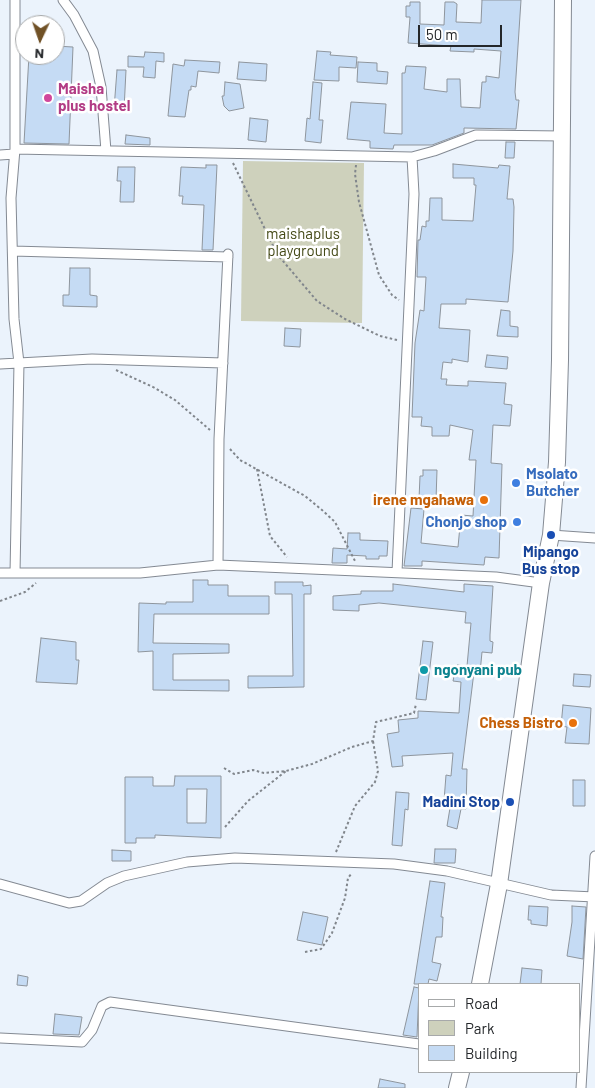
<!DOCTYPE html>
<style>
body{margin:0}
#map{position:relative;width:595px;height:1088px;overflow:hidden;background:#ebf3fc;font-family:Barlow,sans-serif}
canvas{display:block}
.legend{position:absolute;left:418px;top:983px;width:162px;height:90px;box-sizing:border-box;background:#fff;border:1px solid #a7a9aa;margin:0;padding:6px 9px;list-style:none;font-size:15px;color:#24272a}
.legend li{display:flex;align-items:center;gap:10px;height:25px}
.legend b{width:25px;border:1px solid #a7a9aa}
.north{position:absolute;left:15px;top:15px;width:50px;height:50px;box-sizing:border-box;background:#fff;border:1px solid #a7a9aa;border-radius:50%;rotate:183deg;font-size:14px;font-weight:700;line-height:20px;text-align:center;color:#24272a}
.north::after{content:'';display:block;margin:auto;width:18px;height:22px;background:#705126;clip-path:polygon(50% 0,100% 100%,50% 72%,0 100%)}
.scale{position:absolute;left:418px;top:25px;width:84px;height:22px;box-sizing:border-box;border:2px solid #24272a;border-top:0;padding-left:6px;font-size:15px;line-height:18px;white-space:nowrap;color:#24272a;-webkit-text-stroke:4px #fff;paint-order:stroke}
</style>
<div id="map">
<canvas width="595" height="1088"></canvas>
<ul class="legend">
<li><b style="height:6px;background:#fff"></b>Road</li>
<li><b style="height:14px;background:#ced1bc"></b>Park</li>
<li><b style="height:14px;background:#c5dbf4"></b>Building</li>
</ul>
<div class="north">N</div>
<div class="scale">50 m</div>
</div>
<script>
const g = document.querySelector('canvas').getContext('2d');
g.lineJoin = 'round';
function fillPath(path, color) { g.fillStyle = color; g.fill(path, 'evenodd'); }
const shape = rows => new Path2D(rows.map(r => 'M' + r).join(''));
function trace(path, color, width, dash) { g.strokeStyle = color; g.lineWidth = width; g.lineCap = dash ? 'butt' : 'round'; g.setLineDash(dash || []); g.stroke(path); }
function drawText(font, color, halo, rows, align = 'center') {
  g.font = font + ' Barlow,sans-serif'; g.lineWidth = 5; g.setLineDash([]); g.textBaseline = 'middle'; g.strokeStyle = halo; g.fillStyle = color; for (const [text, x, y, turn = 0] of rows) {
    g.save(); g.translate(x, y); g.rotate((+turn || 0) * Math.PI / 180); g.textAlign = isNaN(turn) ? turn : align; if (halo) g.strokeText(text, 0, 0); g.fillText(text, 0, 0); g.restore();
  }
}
const green = shape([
 [243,161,364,163,362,323,241,321]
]);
const building = shape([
 [482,0,521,0,515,92,516,100,519,100,516,129,464,128,464,133,432,145,394,145,393,149,370,148,370,141,347,139,351,102,386,104,384,133,402,134,402,73,405,73,406,66,426,67,424,89,447,92,447,79,460,79,461,107,480,108,482,82,486,82,486,76,499,78,501,51,474,49,474,52,450,51,451,46,408,43,410,17,406,17,406,6,410,6,410,2,420,2,420,24,444,25,445,2,454,2,457,4,456,22,481,23,482,0],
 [55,46,73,47,69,144,24,143,29,55,55,55,55,46],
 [317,51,331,52,330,55,357,57,356,68,339,67,339,81,314,80,317,51],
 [145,52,164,53,164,62,156,61,155,78,143,77,144,67,128,67,128,56,144,57,145,52],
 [185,60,220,62,219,73,198,71,196,87,191,86,191,90,189,90,185,117,168,116,173,64,184,66,185,60],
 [239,62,267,64,266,81,237,79,239,62],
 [358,62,377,63,377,71,388,72,387,84,357,82,358,62],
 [117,70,126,70,124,110,114,109,117,70],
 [225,82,240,84,244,108,229,111,224,106,222,96,224,96,225,82],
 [313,82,322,83,319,120,323,120,321,143,305,141,307,118,310,119,313,82],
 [250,118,268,120,266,142,248,140,250,118],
 [126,135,150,138,150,145,125,144,126,135],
 [506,142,515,142,514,158,505,158,506,142],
 [453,164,498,168,499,165,510,166,507,199,513,199,514,207,513,251,508,302,466,299,466,304,441,304,439,328,470,330,468,362,452,359,452,363,443,362,441,379,447,379,446,385,468,386,468,381,506,383,504,404,512,405,510,426,493,425,491,463,502,464,499,558,485,557,484,565,422,561,422,566,404,566,411,508,424,509,421,543,458,547,461,515,473,516,476,460,469,460,473,430,450,425,449,436,432,436,432,427,421,426,422,417,412,417,415,343,420,310,424,311,426,277,417,277,418,240,420,240,422,226,426,227,426,221,429,221,430,198,442,198,442,220,473,221,476,185,474,185,474,178,453,178,453,164],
 [206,165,217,165,213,250,202,250,204,205,182,204,183,196,179,196,181,167,206,168,206,165],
 [118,167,135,167,134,202,120,202,121,181,117,181,118,167],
 [70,268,90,268,90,295,97,296,97,307,63,306,63,295,69,295,70,268],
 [501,310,510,311,510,326,518,327,518,337,497,336,501,310],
 [285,328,301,329,300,347,284,346,285,328],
 [487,355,508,357,507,369,485,367,487,355],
 [423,470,437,470,436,500,419,499,420,476,423,476,423,470],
 [348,533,360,533,360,540,388,541,387,556,379,556,379,559,366,559,366,556,347,555,347,563,332,563,333,548,347,549,348,533],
 [193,580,208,580,208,585,228,585,228,596,269,596,269,614,154,614,153,643,229,644,229,653,173,654,173,680,229,680,229,691,153,690,153,651,138,652,139,603,166,604,166,602,193,602,193,580],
 [275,582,303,582,303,586,311,585,311,594,304,594,304,687,248,688,248,676,293,676,292,594,275,594,275,582],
 [393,584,464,592,464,584,493,586,490,635,490,641,493,642,492,653,482,652,480,673,474,672,462,769,467,769,466,809,461,809,457,829,447,826,450,808,445,808,444,801,446,775,451,776,453,753,402,756,403,766,392,767,387,734,399,732,398,720,418,718,418,711,459,713,461,682,453,681,455,672,457,665,467,666,471,623,465,623,466,612,379,603,359,605,359,611,333,610,333,596,361,594,361,591,393,591,393,584],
 [41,638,76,642,76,660,79,660,77,684,36,682,41,638],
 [423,641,433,642,426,700,416,699,423,641],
 [574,674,591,675,590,687,573,686,574,674],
 [563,705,591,708,589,744,565,743,567,727,561,726,563,705],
 [175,776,221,776,221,838,155,835,155,838,136,838,136,843,125,843,125,777,153,777,153,786,174,786,175,776],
 [187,789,207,789,206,823,187,823,187,789],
 [573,780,585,780,585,806,573,806,573,780],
 [396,792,409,793,408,810,405,809,402,846,392,845,396,792],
 [435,849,456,849,455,863,434,863,435,849],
 [112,850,131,851,131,861,112,861,112,850],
 [430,881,445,883,441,917,443,917,442,937,436,937,432,962,441,964,437,981,429,979,428,984,414,984,430,881],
 [529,906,548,907,547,926,531,924,531,920,528,920,529,906],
 [572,906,586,907,583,959,567,956,572,922,572,906],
 [303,912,328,917,322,945,297,940,303,912],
 [522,968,542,970,541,984,520,984,522,968],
 [18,975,28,977,27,986,17,985,18,975],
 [414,987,419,988,417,1037,403,1035,414,987],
 [55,1014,82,1017,79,1035,53,1034,55,1014],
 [380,1079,405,1084,405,1088,378,1088,380,1079]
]);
const path = shape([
 [233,163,277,254,317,301,345,319,380,336,397,340],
 [356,165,355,174,359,202,379,275,392,295,399,300],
 [116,370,153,387,175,400,210,430],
 [230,449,240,460,305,496,322,510,335,522,355,561],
 [257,469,270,536,287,557],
 [0,601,25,592,36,583],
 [224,768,234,774,253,770,264,773,286,771,312,764,352,747,373,741,376,722,414,713,416,704],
 [225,827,248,801,286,771],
 [336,852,355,806,375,782,378,771,373,741],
 [305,952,321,949,332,933,345,898,348,878,352,873]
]);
const street = shape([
 [63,0,74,15,93,51,101,87,106,151],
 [15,149,412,157,434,151,476,135,563,136],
 [0,155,14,154],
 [13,251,228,257],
 [0,364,92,359,223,363],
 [551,535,595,538],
 [218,565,219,439,228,254],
 [397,572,414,194,412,157],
 [0,573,140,573,218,565,496,577,541,583],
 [15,573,19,363,14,319,11,198,15,149,15,0],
 [0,884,69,903,81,901,107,883,124,876,187,862,235,858,394,864,447,871,551,895,595,897],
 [0,1038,82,1042,92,1030,102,1006,110,1002,419,1044],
 [581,1088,595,856]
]);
const highway = shape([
 [480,984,499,884,541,583,551,535,557,462,560,360,563,0],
 [457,1088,461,1072]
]);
const markers = [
 [48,98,5,"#d1479c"],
 [516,483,5,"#3f7fe0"],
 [484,500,5,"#e8710a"],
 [517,522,5,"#3f7fe0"],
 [551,535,5,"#1a4fb4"],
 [424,670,5,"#0f9aa8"],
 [573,723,5,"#e8710a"],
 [510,802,5,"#1a4fb4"]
];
const hotelNames = [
 ["Maisha",58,89],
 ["plus hostel",58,106]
];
const parkNames = [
 ["maishaplus",303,234],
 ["playground",303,251]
];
const shopNames = [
 ["Msolato",526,474],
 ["Butcher",526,491],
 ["Chonjo shop",507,522,"right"]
];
const foodNames = [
 ["irene mgahawa",474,500],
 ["Chess Bistro",563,723]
];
const transitNames = [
 ["Mipango",551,552],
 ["Bus stop",551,569],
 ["Madini Stop",500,802,"right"]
];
const cultureNames = [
 ["ngonyani pub",434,670]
];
fillPath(green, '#ced1bc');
fillPath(building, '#c5dbf4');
trace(building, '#8e959d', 1);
trace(street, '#848a93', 11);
trace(highway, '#848a93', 18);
trace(path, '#81868c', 2, [2.5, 2.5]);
trace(street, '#fff', 9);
trace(highway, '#fff', 16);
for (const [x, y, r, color] of markers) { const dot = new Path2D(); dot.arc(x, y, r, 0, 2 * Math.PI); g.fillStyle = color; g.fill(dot); trace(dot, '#fff', 2); }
drawText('bold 15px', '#b23c85', '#fff', hotelNames, 'left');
drawText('15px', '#444916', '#fff', parkNames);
drawText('bold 15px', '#366cbe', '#fff', shopNames, 'left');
drawText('bold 15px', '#c56008', '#fff', foodNames, 'right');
drawText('bold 15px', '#164399', '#fff', transitNames);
drawText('bold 15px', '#0d838f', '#fff', cultureNames, 'left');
</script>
